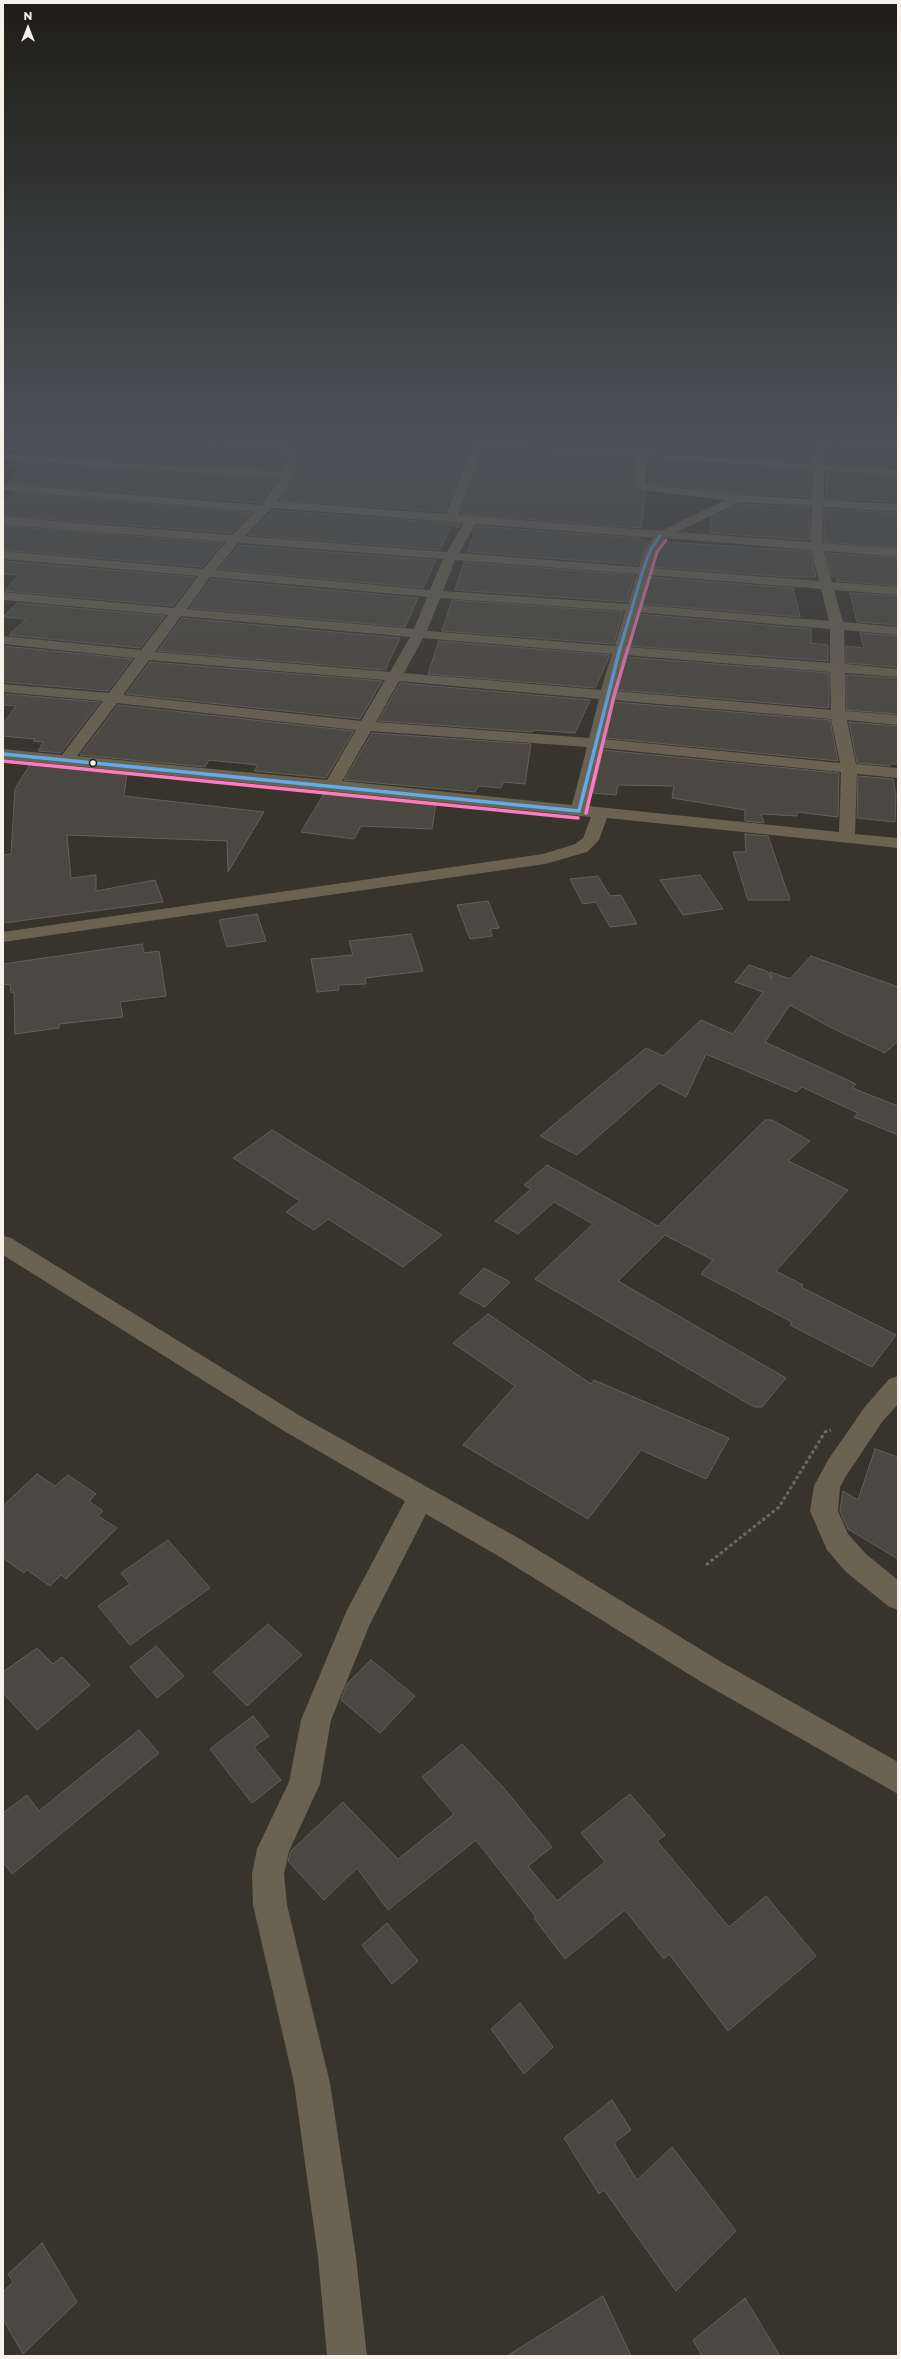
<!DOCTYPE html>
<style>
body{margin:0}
#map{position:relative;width:901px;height:2359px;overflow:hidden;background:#37342c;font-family:Montserrat,sans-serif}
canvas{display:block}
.frame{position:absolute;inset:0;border:4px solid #f6f2e9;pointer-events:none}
.north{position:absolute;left:8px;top:8px;width:40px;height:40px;-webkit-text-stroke:3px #201d17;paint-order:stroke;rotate:0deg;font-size:11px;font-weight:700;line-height:16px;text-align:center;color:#f6f2e9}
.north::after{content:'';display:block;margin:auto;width:14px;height:18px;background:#f6f2e9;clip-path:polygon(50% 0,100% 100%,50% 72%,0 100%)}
</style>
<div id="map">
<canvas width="901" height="2359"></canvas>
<div class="frame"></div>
<div class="north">N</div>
</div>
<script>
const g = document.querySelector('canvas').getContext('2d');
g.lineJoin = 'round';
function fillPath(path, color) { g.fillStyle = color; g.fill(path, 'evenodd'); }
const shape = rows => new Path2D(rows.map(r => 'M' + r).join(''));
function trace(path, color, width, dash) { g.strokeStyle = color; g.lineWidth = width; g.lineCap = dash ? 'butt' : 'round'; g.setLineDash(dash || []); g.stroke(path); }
const building = shape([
 [38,436,88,436,87,438,282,452,285,456,283,469,94,460,21,453,38,436],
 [204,436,283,436,281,442,204,436],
 [296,436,474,436,445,512,280,500,296,475,299,455,294,447,296,436],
 [488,436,791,437,797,440,812,442,812,461,487,441,488,436],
 [826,436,898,436,898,442,826,438,826,436],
 [826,448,898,451,898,468,826,463,826,448],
 [484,450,635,458,632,484,639,491,646,492,641,528,460,514,484,450],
 [649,460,811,471,811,497,738,494,648,484,649,460],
 [13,461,94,468,278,479,260,503,8,483,24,468,7,467,13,461],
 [826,473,898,477,898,502,826,499,826,473],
 [14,492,252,513,231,533,3,516,3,502,14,492],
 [740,504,810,507,809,540,711,533,710,518,740,504],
 [824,509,898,513,898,548,824,542,824,509],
 [273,510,461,524,459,528,452,525,440,550,248,535,273,510],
 [3,526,223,543,202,567,3,550,3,526],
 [476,526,639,538,639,540,649,541,644,549,638,565,468,552,474,533,472,533,476,526],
 [664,542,810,551,816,577,790,577,654,567,658,550,664,542],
 [239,545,436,560,423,588,219,569,239,545],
 [826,553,898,558,898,586,837,581,836,577,832,577,826,553],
 [3,561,195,577,173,606,5,591,19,575,3,574,3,561],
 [464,562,635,575,627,602,455,590,464,562],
 [650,577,793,588,800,617,643,604,650,577],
 [211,579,418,598,405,627,190,608,211,579],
 [850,593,898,596,898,625,857,622,850,593],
 [452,600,623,612,614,644,442,631,452,600],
 [17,603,165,616,140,648,9,635,26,619,3,617,17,603],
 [639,614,811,629,811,643,828,645,828,661,630,646,639,614],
 [182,618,400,638,385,670,158,651,182,618],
 [860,633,898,636,898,667,846,663,846,646,864,648,860,633],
 [439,641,610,655,595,688,428,674,439,641],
 [3,646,132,659,108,691,3,682,3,646],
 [627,657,829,673,829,708,617,690,627,657],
 [150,662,382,681,360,719,126,694,150,662],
 [846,675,898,678,898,714,846,710,846,675],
 [400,683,590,700,575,733,533,730,533,732,378,721,400,683],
 [6,694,100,702,61,753,38,751,43,742,33,741,35,739,3,736,3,724,16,706,3,705,3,698,6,694],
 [614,702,830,720,838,761,606,738,614,702],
 [118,705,354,731,326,778,254,771,258,765,209,760,205,767,80,755,118,705],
 [849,722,898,726,898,764,890,764,890,766,857,763,849,722],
 [372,733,531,744,525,784,503,782,501,788,478,786,475,792,344,780,372,733],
 [603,750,839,773,838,817,797,812,797,816,761,814,764,823,745,821,745,810,672,798,674,786,618,785,616,795,593,793,603,750],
 [31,763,127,773,124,796,264,812,228,872,227,841,67,835,71,878,96,875,96,891,155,880,163,902,3,923,3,855,11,854,15,789,31,763],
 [858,776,893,779,896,795,895,822,857,818,858,776],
 [325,792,436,803,432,829,361,826,354,839,301,832,325,792],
 [745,834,768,836,790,900,748,900,733,852,746,852,745,834],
 [700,875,723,909,683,915,660,880,700,875],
 [598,876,610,896,621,895,637,924,610,927,596,902,583,904,570,879,598,876],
 [488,901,499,928,490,929,492,936,470,939,457,905,488,901],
 [257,914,266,941,227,947,219,920,257,914],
 [411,934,423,971,365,978,366,984,338,985,339,990,317,992,311,959,353,955,349,941,411,934],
 [142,944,144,953,159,951,166,996,120,1002,123,1017,59,1024,59,1028,15,1034,14,992,11,993,10,984,3,985,3,964,142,944],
 [811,956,898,987,898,1041,885,1053,830,1027,790,1005,765,1042,856,1084,852,1088,898,1106,898,1135,854,1117,858,1113,802,1087,796,1092,706,1054,686,1097,659,1083,577,1155,540,1136,646,1048,663,1056,701,1020,733,1034,763,992,735,982,749,965,767,971,772,979,770,972,790,979,811,956],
 [765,1120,772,1120,810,1141,788,1161,848,1190,776,1271,803,1285,801,1287,896,1335,872,1367,790,1325,792,1322,701,1274,713,1260,665,1235,618,1281,786,1378,762,1407,754,1407,535,1279,593,1224,554,1202,518,1234,495,1221,531,1189,524,1185,547,1165,658,1226,765,1120],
 [272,1130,442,1235,403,1267,328,1219,314,1230,286,1212,300,1201,233,1158,272,1130],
 [484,1268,510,1282,485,1307,459,1293,484,1268],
 [488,1314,591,1384,594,1380,729,1438,706,1479,641,1450,588,1519,463,1445,515,1386,453,1343,488,1314],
 [875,1449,898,1457,898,1559,848,1529,840,1511,843,1491,858,1500,875,1449],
 [37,1474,55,1486,68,1475,96,1494,89,1501,103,1511,98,1516,117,1528,66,1579,61,1575,50,1586,27,1570,24,1573,3,1558,3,1506,37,1474],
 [168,1540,210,1588,130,1645,98,1606,130,1584,121,1573,168,1540],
 [268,1624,302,1655,247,1706,213,1672,268,1624],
 [156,1646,184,1676,157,1698,130,1667,156,1646],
 [37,1648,53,1664,62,1657,90,1685,37,1730,3,1693,3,1672,37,1648],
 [371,1660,415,1696,380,1733,341,1700,347,1684,371,1660],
 [253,1716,269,1736,254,1747,281,1780,252,1803,210,1749,253,1716],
 [139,1730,159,1753,12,1874,3,1862,3,1813,27,1795,39,1811,139,1730],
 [462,1744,503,1787,552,1847,528,1866,557,1901,605,1862,581,1833,630,1794,665,1835,657,1841,729,1927,766,1896,816,1956,728,2031,669,1954,664,1959,625,1910,565,1959,534,1918,536,1917,476,1840,388,1910,357,1868,324,1900,288,1861,291,1851,343,1802,398,1859,454,1814,422,1777,462,1744],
 [387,1923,418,1961,392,1984,362,1945,387,1923],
 [520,2003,553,2047,524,2074,491,2029,520,2003],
 [612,2100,631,2130,614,2143,637,2180,672,2147,736,2231,676,2291,604,2190,599,2194,564,2138,612,2100],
 [42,2243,77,2302,23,2354,3,2319,3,2292,13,2282,8,2274,42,2243],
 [603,2296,631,2356,507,2356,603,2296],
 [745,2298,780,2356,702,2356,693,2340,745,2298]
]);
const path = shape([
 [706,1565,779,1507,825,1432,831,1430]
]);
const minor = shape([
 [128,436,179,436,282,444,285,436,295,436,292,447,298,455,295,475,277,501,446,514,476,436,487,436,485,442,813,463,814,441,797,439,792,436,825,436,825,439,898,444,898,450,825,446,825,464,898,470,898,476,824,471,824,500,898,504,898,512,823,507,822,543,898,549,898,557,824,551,832,582,898,587,898,595,834,590,843,622,898,627,898,635,844,630,845,664,898,669,898,677,845,673,845,711,898,715,898,725,847,720,856,764,898,768,898,778,857,774,855,834,898,838,898,848,607,818,599,840,587,852,545,864,3,942,3,932,543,854,575,844,583,838,591,817,3,759,3,749,62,755,103,701,3,692,3,684,109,693,135,658,3,644,3,636,141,650,168,615,3,600,3,592,174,608,198,576,3,559,3,551,203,569,226,542,3,525,3,517,232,535,255,512,3,490,3,484,261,505,281,478,94,467,3,459,3,453,94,461,284,471,287,456,283,451,133,439,128,436],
 [483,448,637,457,633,484,640,490,725,500,661,531,458,515,483,448],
 [648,458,813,470,812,499,738,495,647,485,645,483,648,458],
 [740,502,812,506,810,542,677,532,740,502],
 [272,508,464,523,447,552,245,536,272,508],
 [475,524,653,538,645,549,639,567,459,553,475,524],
 [665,538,811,550,819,581,652,568,657,549,665,538],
 [238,543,443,559,430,590,216,570,238,543],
 [455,560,637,574,628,604,443,591,455,560],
 [649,575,821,589,829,621,641,605,649,575],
 [210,577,427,597,414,629,187,609,210,577],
 [440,598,625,611,615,646,427,631,440,598],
 [638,612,830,629,830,663,628,647,638,612],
 [181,616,410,637,390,672,155,652,181,616],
 [423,638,612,654,601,690,404,673,423,638],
 [626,655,830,672,831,710,615,691,626,655],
 [149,660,385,680,361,721,123,695,149,660],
 [399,681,599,699,589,738,376,722,399,681],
 [613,700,831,719,840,763,604,739,613,700],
 [117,703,356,730,327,780,77,756,117,703],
 [371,731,587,747,572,805,342,781,371,731],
 [602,748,841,772,839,832,588,806,602,748],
 [3,1236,11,1238,302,1417,520,1539,723,1663,898,1762,898,1794,703,1683,500,1557,426,1514,370,1624,331,1720,320,1784,289,1851,284,1874,287,1905,330,2083,356,2257,367,2356,327,2356,318,2257,294,2083,253,1905,252,1874,257,1849,289,1782,301,1720,347,1610,405,1501,284,1431,3,1255,3,1236],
 [898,1376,898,1404,882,1422,846,1476,840,1487,838,1511,848,1534,866,1554,898,1580,898,1610,888,1606,846,1572,827,1550,810,1511,814,1486,828,1460,864,1408,889,1379,898,1376]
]);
const bus1Far1 = shape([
 [620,649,643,570,651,549,660,536]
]);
const bus1 = shape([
 [3,754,579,811],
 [579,811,620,648]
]);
const bus2Far1 = shape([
 [628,649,657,552,666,540]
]);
const bus2 = shape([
 [3,761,578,818],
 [586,813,614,696,628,648]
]);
const markers = [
 [93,763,3.5,"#f6f2e9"]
];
fillPath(building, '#4b4841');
trace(building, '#636059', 1);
trace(path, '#6d675c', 3, [3.5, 2.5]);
fillPath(minor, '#6a6352');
trace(bus1Far1, '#60acee', 3);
trace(bus1, '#60acee', 3.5);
trace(bus2Far1, '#fe7ac1', 3);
trace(bus2, '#fe7ac1', 3.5);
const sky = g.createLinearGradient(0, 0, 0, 767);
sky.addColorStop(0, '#1e1d18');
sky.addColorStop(0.57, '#4d5056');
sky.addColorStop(1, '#4d505600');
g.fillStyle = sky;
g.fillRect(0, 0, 901, 767);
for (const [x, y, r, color] of markers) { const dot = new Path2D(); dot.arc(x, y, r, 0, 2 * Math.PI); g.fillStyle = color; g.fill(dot); trace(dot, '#201d17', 1.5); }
</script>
